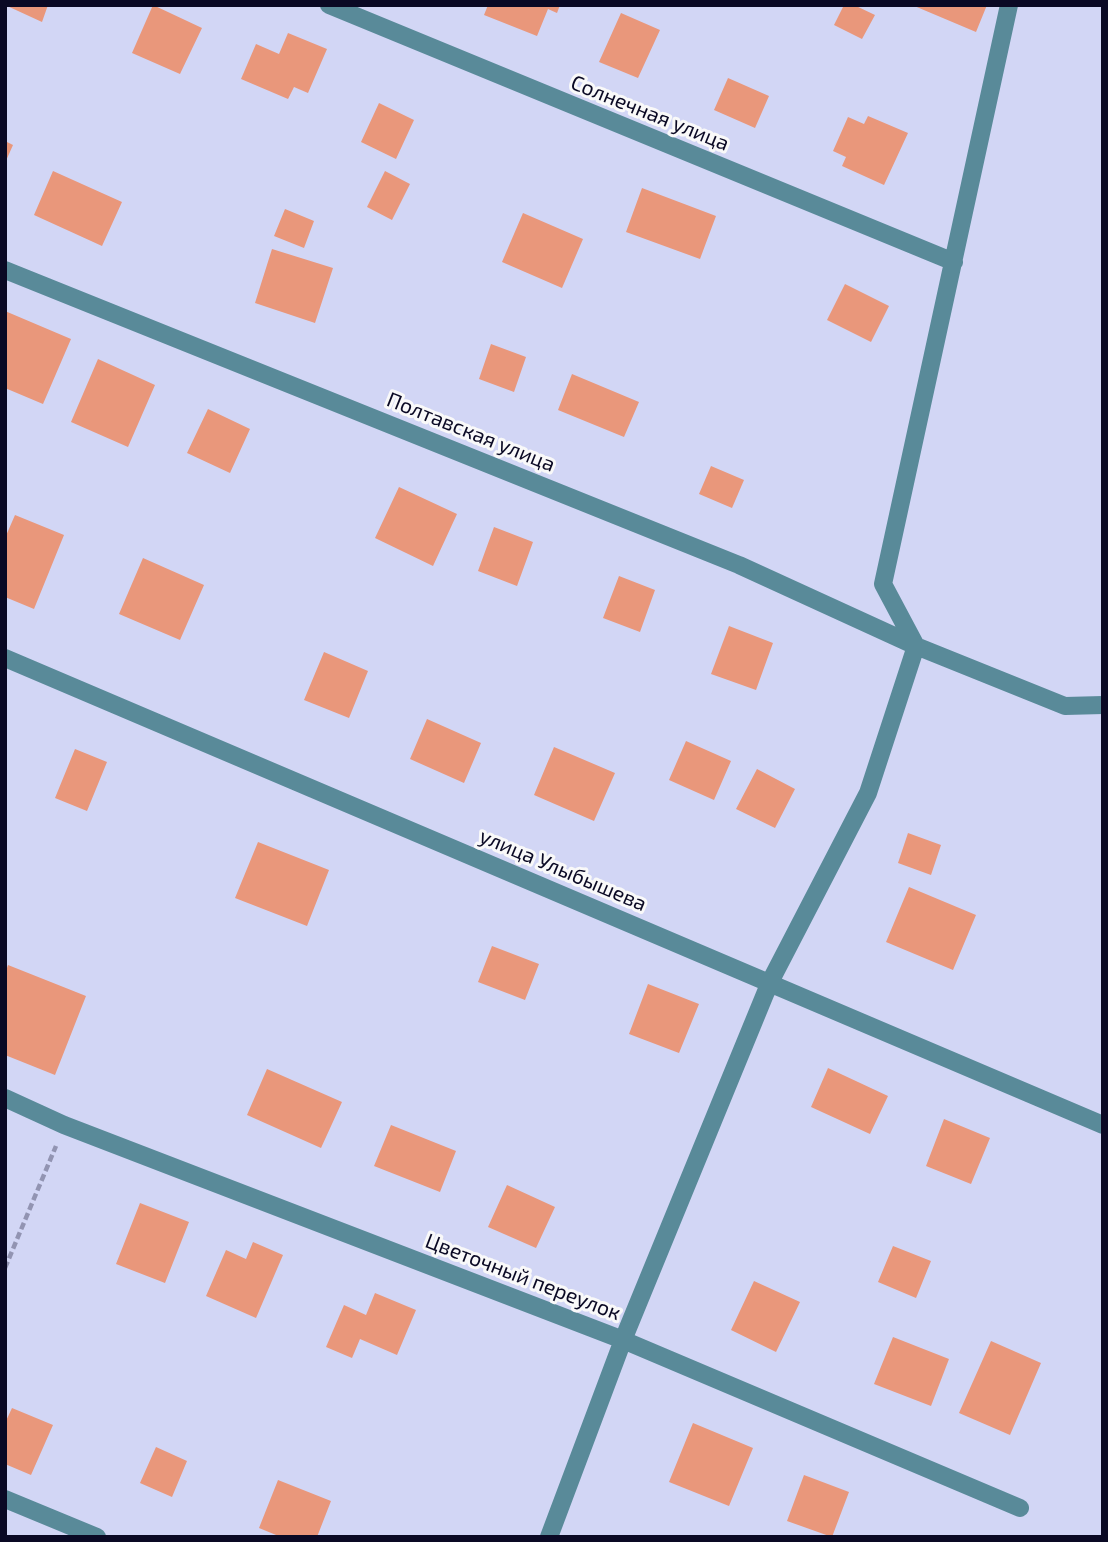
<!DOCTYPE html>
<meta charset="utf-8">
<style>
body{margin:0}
#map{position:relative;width:1108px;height:1542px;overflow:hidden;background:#d2d6f5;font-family:"Exo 2",sans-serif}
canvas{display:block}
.frame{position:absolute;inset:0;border:7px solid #0a0924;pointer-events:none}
</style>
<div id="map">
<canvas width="1108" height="1542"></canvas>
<div class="frame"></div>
</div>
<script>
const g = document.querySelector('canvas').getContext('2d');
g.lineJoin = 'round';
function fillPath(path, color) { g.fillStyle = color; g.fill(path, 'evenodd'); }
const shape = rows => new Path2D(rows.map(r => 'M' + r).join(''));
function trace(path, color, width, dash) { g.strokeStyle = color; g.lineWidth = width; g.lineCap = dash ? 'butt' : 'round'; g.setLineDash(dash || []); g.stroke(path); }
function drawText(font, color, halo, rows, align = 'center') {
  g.font = font + ' "Exo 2",sans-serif'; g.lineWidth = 6; g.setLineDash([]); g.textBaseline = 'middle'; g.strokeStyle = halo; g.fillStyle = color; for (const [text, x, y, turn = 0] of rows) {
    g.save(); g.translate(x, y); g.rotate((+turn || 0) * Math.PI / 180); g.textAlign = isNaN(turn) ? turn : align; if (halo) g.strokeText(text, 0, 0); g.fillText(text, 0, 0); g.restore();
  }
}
const building = shape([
 [5,5,48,5,42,22],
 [153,5,202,28,180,74,132,53],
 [488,5,560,5,557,13,548,9,537,36,484,15],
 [844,5,854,5,875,15,862,39,834,25],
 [912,5,987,5,976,32],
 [621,13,660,30,638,78,599,62],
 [288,33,327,49,308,93,294,87,288,99,241,79,256,44,279,54],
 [728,78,769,96,755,128,714,110],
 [379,103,414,120,396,159,361,142],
 [868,116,908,133,884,185,842,166,846,157,833,151,848,117,864,124],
 [5,141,13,145,5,163],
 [53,171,122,202,102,246,34,215],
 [385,171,410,184,392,220,367,207],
 [642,188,716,216,700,259,626,232],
 [285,209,314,221,304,248,274,236],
 [523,213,583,239,562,288,502,262],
 [272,249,333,268,315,323,255,303],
 [845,284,889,306,871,342,827,320],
 [5,311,71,339,43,404,5,388],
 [491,344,526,357,514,392,479,379],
 [98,359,155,385,128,447,71,422],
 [572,374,639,402,624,437,558,410],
 [208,409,250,429,230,473,187,453],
 [711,466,744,480,732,508,699,494],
 [399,487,457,514,433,566,375,538],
 [15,515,64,535,34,609,5,597,5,538],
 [494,527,533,542,517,586,478,571],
 [143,558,204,585,180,640,119,614],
 [619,576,655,590,640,632,603,618],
 [729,626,773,643,756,690,711,674],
 [324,652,368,671,349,718,304,700],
 [427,719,481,743,464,783,410,759],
 [686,741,731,761,714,800,669,780],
 [554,747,615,773,594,821,534,795],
 [75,749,107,762,87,811,55,798],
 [757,769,795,789,775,828,736,809],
 [908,833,941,845,931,875,898,863],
 [258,842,329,870,307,926,235,898],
 [909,887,976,915,953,970,886,942],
 [492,946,539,964,525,1000,478,982],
 [8,965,86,996,55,1075,5,1055,5,974],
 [648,984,699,1004,679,1053,629,1034],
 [828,1068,888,1096,870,1134,811,1107],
 [267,1069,342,1102,321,1148,247,1115],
 [944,1119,990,1138,971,1184,926,1166],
 [391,1125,456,1151,440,1192,374,1166],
 [507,1185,555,1207,536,1248,488,1227],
 [140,1203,189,1222,165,1283,116,1264],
 [253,1242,283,1255,256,1318,206,1296,226,1250,246,1259],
 [893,1246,931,1261,916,1298,878,1282],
 [754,1281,800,1302,776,1352,731,1330],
 [375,1293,416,1310,397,1355,360,1339,352,1358,326,1347,344,1305,366,1315],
 [893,1337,949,1359,931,1406,874,1384],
 [991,1341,1041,1363,1010,1435,959,1413],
 [12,1408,53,1425,31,1475,5,1464,5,1423],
 [693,1423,753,1448,729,1506,669,1482],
 [156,1447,187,1461,172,1497,140,1483],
 [804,1475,849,1492,832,1537,787,1521],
 [278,1480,331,1501,317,1537,281,1537,259,1528]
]);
const path = shape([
 [5,1268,56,1146]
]);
const minor = shape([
 [329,5,954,262],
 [5,270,739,565,916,646,1065,706,1103,705],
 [5,658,1103,1125],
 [5,1098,64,1125,623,1340,1020,1508],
 [5,1499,97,1537],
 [549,1537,623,1340,770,982,868,793,916,646,883,584,1009,5]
]);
const streetNames = [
 ["Солнечная улица",650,113,22],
 ["Полтавская улица",471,432,22],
 ["улица Улыбышева",563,870,23],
 ["Цветочный переулок",523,1277,21]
];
fillPath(building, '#e9977b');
trace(path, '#9294b2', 4.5, [7, 3.5]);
trace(minor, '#598a99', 18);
drawText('21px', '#0a0924', '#f9f9f9', streetNames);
</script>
